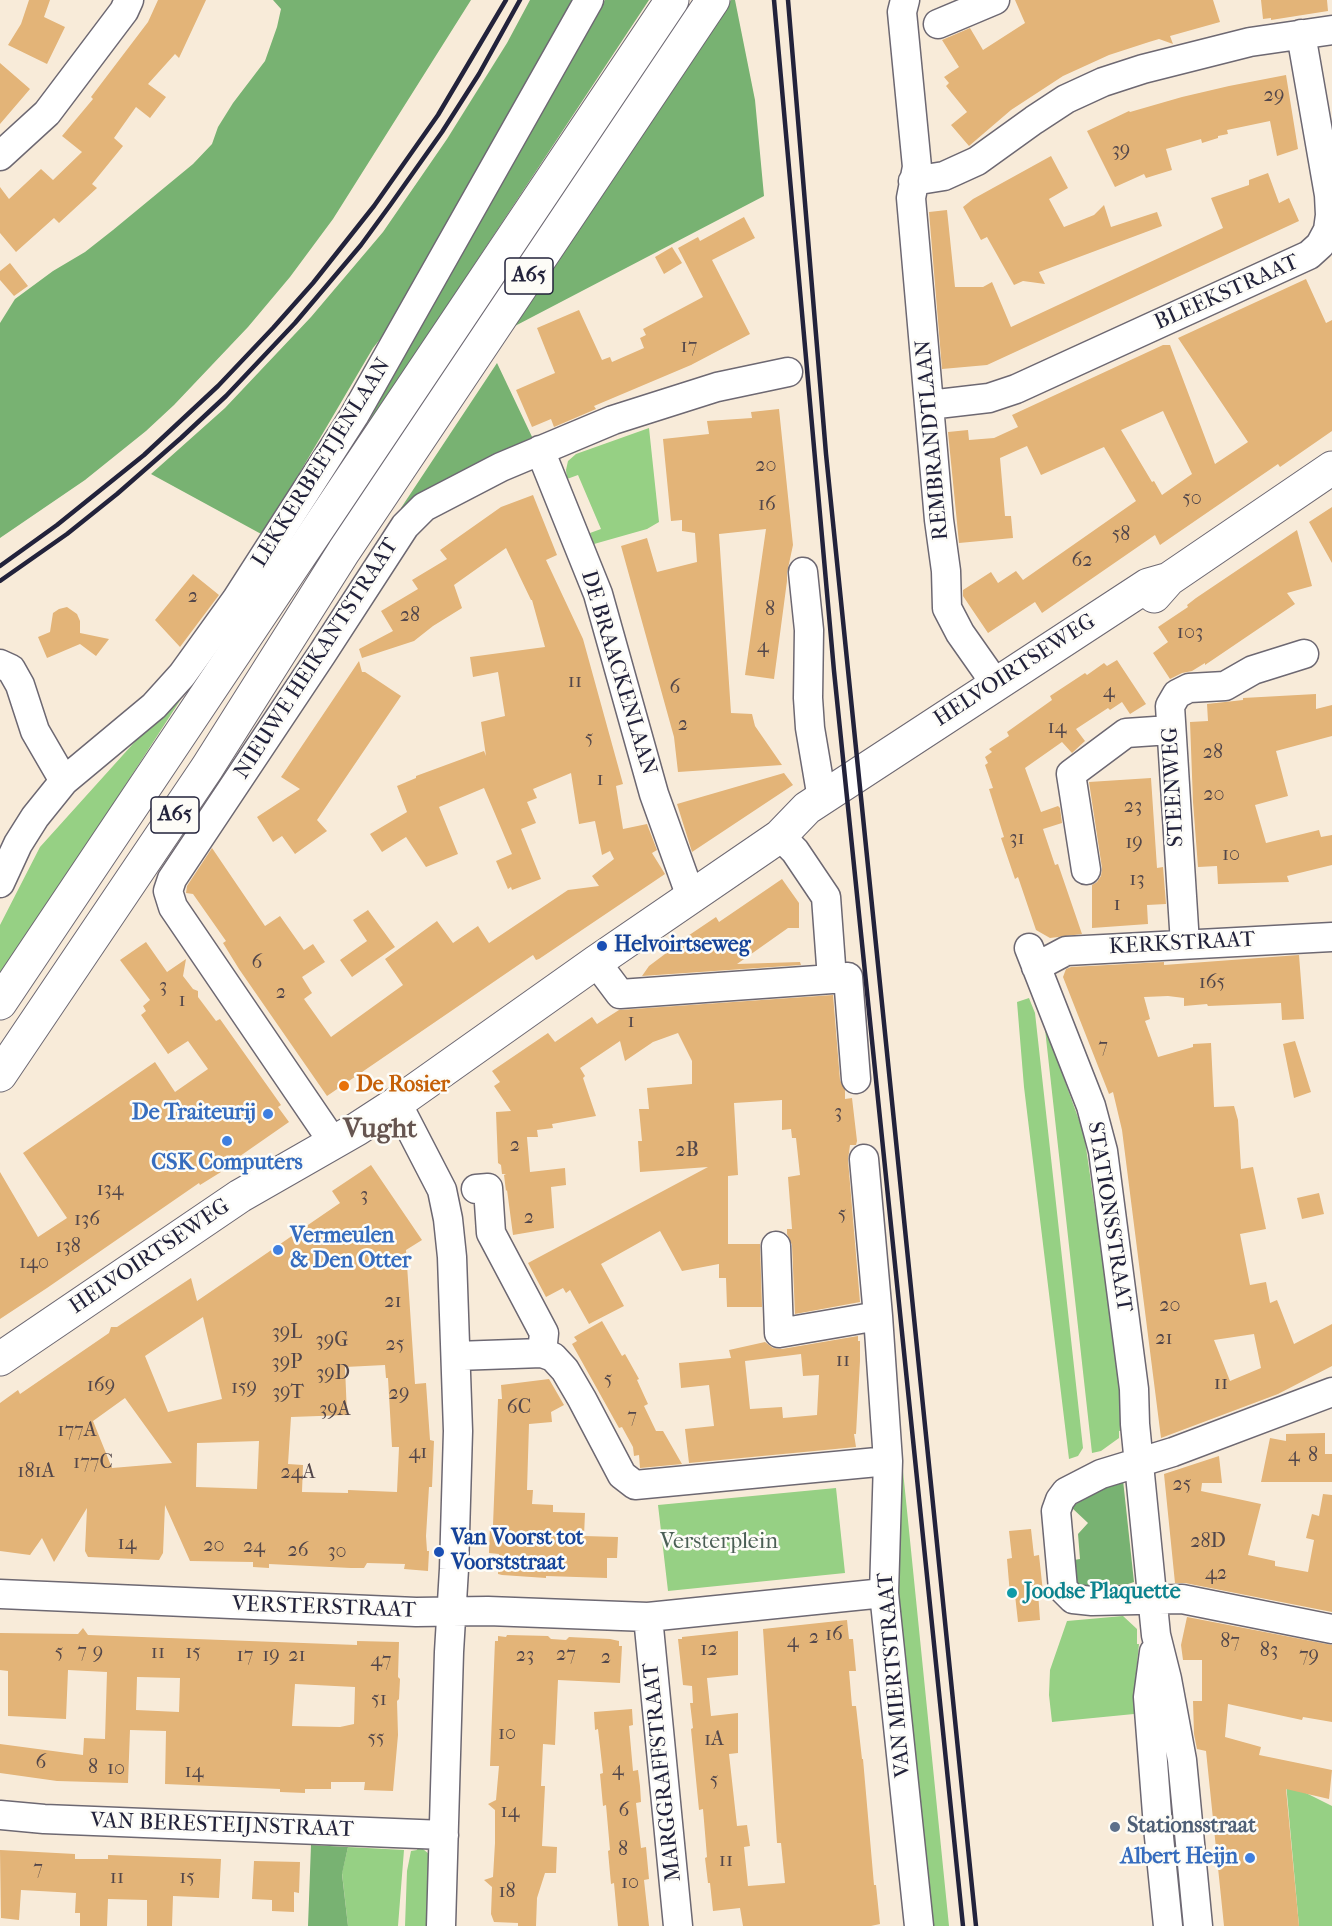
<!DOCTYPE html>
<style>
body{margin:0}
canvas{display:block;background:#f8ebd9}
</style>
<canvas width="1332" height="1926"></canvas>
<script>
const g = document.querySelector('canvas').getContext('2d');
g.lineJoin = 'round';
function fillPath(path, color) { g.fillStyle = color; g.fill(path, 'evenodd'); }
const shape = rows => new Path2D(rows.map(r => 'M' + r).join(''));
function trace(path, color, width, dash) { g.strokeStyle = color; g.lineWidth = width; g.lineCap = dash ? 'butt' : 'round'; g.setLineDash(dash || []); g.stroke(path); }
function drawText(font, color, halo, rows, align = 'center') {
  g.font = font + ' "IM FELL French Canon",serif'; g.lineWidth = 5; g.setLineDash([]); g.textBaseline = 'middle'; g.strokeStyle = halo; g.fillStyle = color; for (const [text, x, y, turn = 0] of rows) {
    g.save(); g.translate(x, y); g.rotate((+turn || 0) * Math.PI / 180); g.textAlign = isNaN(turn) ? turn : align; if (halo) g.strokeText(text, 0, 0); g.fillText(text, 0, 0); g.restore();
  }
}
const green = shape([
 [649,428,659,522,647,529,594,544,590,533,601,529,578,475,567,479,566,470,568,461,576,454],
 [177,695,181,699,0,979,0,925,40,847],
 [1029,998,1035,1013,1083,1448,1078,1456,1069,1459,1024,1087,1017,1002],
 [1043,1011,1063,1051,1058,1062,1084,1134,1096,1216,1106,1223,1115,1293,1108,1302,1118,1381,1127,1389,1125,1430,1119,1431,1119,1438,1101,1451,1092,1453],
 [903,1471,949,1926,929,1926,893,1569,896,1472],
 [836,1488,845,1573,668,1591,658,1505],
 [1123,1616,1137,1629,1137,1644,1139,1644,1134,1693,1134,1714,1052,1722,1049,1695,1050,1670,1067,1621],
 [1286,1783,1332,1806,1332,1926,1299,1926],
 [418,1845,429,1854,431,1926,405,1926,407,1871,411,1851,417,1850],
 [348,1847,404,1850,398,1926,348,1926,342,1873]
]);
const forest = shape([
 [273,0,471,0,333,219,290,277,248,327,174,405,146,431,85,480,0,538,0,323,15,299,53,271,85,252,113,230,193,164,212,144,218,127,233,103,265,61,277,27,281,9],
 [530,0,574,0,385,333,373,348,263,535,151,474,225,408,311,317,383,232,447,139,507,43],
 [605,0,649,0,361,436,396,369,521,143],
 [731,0,735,0,755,100,764,196,513,327],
 [497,363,534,441,410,509,401,508],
 [1123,1480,1134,1582,1128,1584,1085,1588,1077,1582,1074,1560,1080,1559,1078,1534,1088,1523,1071,1507,1088,1497,1086,1493],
 [311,1845,348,1847,342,1874,348,1926,308,1926]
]);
const building = shape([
 [29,0,50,0,44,17,65,27,47,64,8,45,21,24],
 [158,0,206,0,179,58,175,54,148,84,166,97,150,118,136,107,114,138,123,146,92,184,97,188,59,223,54,218,16,252,0,233,0,187,9,199,41,169,53,180,82,152,62,136,93,99,91,97,148,22],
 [1015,0,1213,0,1220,22,1170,36,1173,44,1159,39,1149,42,1109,55,1063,76,1011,110,969,146,951,125,967,112,946,86,949,83,944,77,959,67,942,40,970,28,983,50,1025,23],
 [1261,0,1327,0,1328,11,1271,20,1271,18,1263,19],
 [0,63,30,89,0,124],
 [1286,75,1298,149,1277,156,1270,121,1227,130,1228,134,1218,136,1218,138,1202,143,1201,139,1166,149,1172,170,1146,178,1144,174,1115,187,1087,131,1129,111,1130,112,1182,97,1229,86],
 [1051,156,1068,188,1049,199,1064,227,1094,215,1104,205,1111,227,1157,212,1162,226,1039,272,1045,284,1023,281,1014,285,987,237,981,240,963,207,973,199],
 [1268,173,1279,203,1289,198,1299,221,987,365,942,369,929,212,947,210,955,287,983,287,992,282,1011,327,1223,228,1211,198,1249,185,1249,180],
 [744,217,755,238,712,260,750,334,691,365,594,406,596,409,554,427,551,419,532,427,516,390,555,373,537,328,579,310,602,360,610,357,612,362,644,348,640,338,646,335,643,329,703,297,678,248,698,237,700,241],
 [672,247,682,263,664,274,655,257],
 [10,263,28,286,14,296,0,280,0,271],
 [1306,279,1326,323,1332,320,1332,431,1280,467,1278,464,1160,545,1155,535,1042,613,1035,602,988,633,963,596,963,590,991,572,998,583,1016,571,1023,580,1136,501,1104,447,1041,475,1027,446,1000,458,1005,516,1011,516,1013,538,959,543,948,432,968,430,969,440,994,438,1018,427,1012,415,1163,345,1170,345,1215,464,1248,442,1178,338],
 [1163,411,1192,474,1162,495,1154,481,1152,482,1121,430],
 [779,409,793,545,787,573,787,581,774,679,745,675,766,529,719,534,731,713,752,714,755,726,782,765,678,772,674,737,621,546,647,538,657,572,697,562,695,533,682,531,682,520,671,521,663,439,709,434,707,421,752,418,751,412],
 [533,495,557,555,546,560,583,639,623,784,616,786,623,829,647,824,657,850,652,853,665,874,539,959,536,960,533,955,327,1096,239,969,223,943,226,941,193,894,186,893,187,886,212,848,265,926,280,916,304,950,313,944,325,962,302,977,312,993,304,999,331,1037,403,985,385,959,437,921,453,943,478,926,489,943,568,890,599,886,592,876,614,859,610,851,602,855,595,821,579,824,571,773,533,789,537,798,527,802,536,823,521,829,541,879,512,890,511,887,508,889,496,861,512,854,484,788,439,807,458,854,426,867,406,837,382,852,370,834,407,812,397,786,416,778,416,776,484,751,486,756,481,722,505,716,498,672,473,677,470,657,545,647,532,600,531,600,506,548,454,585,462,608,433,626,414,641,362,658,359,649,393,631,381,611,418,589,412,580,447,559,440,550,501,507],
 [1332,507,1332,563,1309,522],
 [1297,530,1312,586,1287,593,1295,604,1205,665,1205,663,1192,671,1182,673,1170,679,1153,653,1168,642,1158,627,1188,607,1187,605,1196,598],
 [193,574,219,595,180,647,155,620],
 [67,607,77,614,80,621,80,633,109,639,96,656,80,644,47,658,38,637,50,632,53,613,59,609],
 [1117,660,1146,704,1130,714,1122,702,1110,710,1108,708,1076,729,1085,741,1072,753,1062,742,1025,768,1041,812,1058,806,1060,808,1062,823,1043,829,1055,865,1058,864,1082,934,1050,938,1036,930,1018,877,1015,879,1001,838,1004,837,989,789,993,788,985,765,988,763,985,757,992,752,989,749,1009,736,1007,732,1052,700,1050,696,1085,673,1087,675,1104,663,1107,666],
 [359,661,362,672,365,672,401,696,317,820,327,831,295,854,282,836,273,842,257,817,300,789,281,777],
 [1316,694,1316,709,1332,705,1332,736,1276,751,1288,796,1255,805,1266,843,1319,830,1321,837,1332,835,1332,865,1287,876,1289,882,1218,884,1217,866,1198,867,1193,802,1190,722,1208,721,1207,704,1243,700,1243,698],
 [784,773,793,785,692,852,677,804],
 [1151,778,1157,868,1163,867,1166,904,1147,905,1148,924,1092,928,1092,885,1097,882,1101,876,1102,868,1089,782],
 [782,879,799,903,799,928,788,928,737,964,800,962,801,965,642,976,649,966,665,954,664,952,716,917,719,922],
 [368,910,395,947,352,977,340,960,367,941,353,920],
 [146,942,167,972,186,959,183,976,193,989,198,991,198,997,216,1021,220,1019,281,1105,278,1107,289,1122,220,1170,221,1172,200,1185,199,1183,47,1288,0,1319,0,1172,38,1237,67,1218,23,1153,155,1062,175,1092,208,1069,188,1041,168,1054,141,1015,146,1011,143,1006,150,1000,120,960],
 [1299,955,1304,1019,1282,1020,1281,1003,1208,1006,1207,1004,1184,1006,1184,998,1168,996,1144,997,1150,1019,1145,1021,1158,1057,1193,1047,1193,1044,1211,1043,1214,1107,1234,1106,1238,1120,1241,1169,1253,1167,1266,1229,1240,1234,1250,1285,1266,1282,1270,1303,1277,1300,1294,1344,1332,1324,1332,1366,1278,1394,1161,1438,1122,1130,1113,1092,1109,1094,1063,977,1066,969,1071,967,1164,962,1164,965],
 [1254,1334,1261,1368,1230,1381,1214,1340],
 [833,995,840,1080,845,1090,845,1099,852,1098,857,1141,856,1145,850,1145,848,1160,860,1302,795,1314,792,1245,787,1234,787,1229,792,1229,788,1177,800,1175,796,1138,792,1138,791,1129,782,1130,782,1100,734,1103,738,1175,728,1176,728,1244,760,1244,762,1307,727,1307,726,1278,719,1278,719,1264,682,1271,660,1231,601,1264,624,1306,589,1324,570,1290,566,1293,563,1288,546,1297,528,1263,708,1167,640,1172,638,1141,642,1141,639,1109,649,1109,647,1088,692,1084,692,1061,678,1033,653,1042,625,1061,620,1041,580,1068,585,1076,583,1078,596,1116,552,1124,553,1128,537,1130,538,1137,527,1137,530,1172,565,1168,566,1185,551,1187,554,1228,513,1235,507,1190,506,1191,504,1175,506,1174,502,1174,501,1165,498,1163,496,1112,511,1111,494,1086,500,1082,492,1071,548,1033,555,1042,592,1017,597,1024,619,1010],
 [1295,1041,1311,1092,1294,1098,1283,1044],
 [371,1165,422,1240,406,1250,415,1384,426,1383,430,1440,434,1441,432,1487,429,1487,426,1536,427,1551,429,1551,428,1571,404,1569,405,1564,367,1563,364,1568,351,1568,269,1564,269,1568,253,1567,253,1562,190,1561,165,1505,163,1553,159,1560,88,1557,85,1551,87,1508,54,1562,42,1538,30,1555,0,1551,0,1403,18,1390,20,1394,109,1333,111,1327,117,1327,191,1278,197,1301,340,1203,332,1191],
 [203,1317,222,1399,168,1412,145,1356],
 [385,1365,386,1378,388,1378,392,1447,399,1447,397,1492,348,1490,348,1493,302,1492,303,1465,288,1464,291,1417,347,1415,345,1367],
 [125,1398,172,1463,112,1468,93,1421],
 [259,1441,257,1489,196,1487,197,1443],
 [1319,1193,1324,1214,1302,1219,1297,1198],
 [602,1321,622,1356,625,1354,639,1379,637,1380,648,1404,644,1406,656,1431,663,1431,682,1464,640,1468,639,1455,634,1456,633,1447,622,1427,619,1428,572,1344,577,1341,574,1337],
 [858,1336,858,1341,860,1341,860,1361,856,1434,854,1434,856,1447,689,1463,685,1429,714,1426,709,1385,681,1388,679,1363,731,1358,729,1350,765,1342,773,1348,782,1349],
 [801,1354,803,1376,819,1375,817,1415,783,1418,782,1407,750,1409,745,1361],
 [549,1379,564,1405,551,1412,552,1422,529,1424,527,1490,533,1490,532,1504,553,1505,553,1512,585,1513,584,1536,618,1537,617,1558,607,1558,607,1578,546,1576,546,1578,502,1575,498,1574,499,1554,489,1553,490,1525,493,1525,498,1399,502,1399,501,1385],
 [1325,1433,1325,1454,1332,1454,1332,1482,1261,1482,1270,1438,1286,1441,1286,1434],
 [1219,1456,1222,1483,1202,1483,1201,1491,1261,1504,1248,1555,1275,1561,1275,1566,1308,1572,1314,1540,1306,1538,1312,1514,1319,1516,1323,1494,1332,1495,1332,1612,1185,1583,1175,1583,1164,1474],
 [1031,1529,1034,1556,1039,1555,1043,1592,1038,1592,1040,1620,1018,1622,1015,1595,1010,1595,1007,1559,1012,1558,1009,1531],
 [1187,1617,1332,1645,1332,1722,1303,1717,1302,1720,1228,1704,1225,1737,1261,1747,1259,1755,1332,1770,1329,1799,1286,1789,1299,1926,1224,1926,1206,1751,1197,1749,1194,1734,1193,1701,1202,1701,1202,1660,1183,1660,1181,1645],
 [847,1620,849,1639,853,1639,856,1671,849,1671,852,1706,856,1706,862,1759,863,1759,874,1885,876,1885,880,1924,871,1926,743,1926,740,1908,713,1911,710,1883,708,1883,705,1858,707,1857,703,1809,699,1810,691,1729,693,1728,690,1703,693,1703,692,1686,683,1685,678,1639,682,1639,682,1637,738,1631,738,1675,707,1678,711,1716,738,1713,738,1753,729,1754,737,1826,747,1825,750,1846,744,1847,748,1886,785,1883,781,1843,777,1843,763,1629],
 [83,1628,88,1635,357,1645,357,1641,399,1642,398,1677,400,1679,399,1699,397,1701,398,1735,393,1791,364,1790,365,1782,331,1782,331,1789,305,1789,305,1793,280,1792,280,1789,165,1784,166,1731,130,1730,128,1783,57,1781,0,1773,0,1744,83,1755,84,1738,105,1739,107,1672,68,1670,66,1719,8,1716,8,1671,0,1670,0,1633,78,1634],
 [137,1677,180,1678,179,1712,136,1710],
 [295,1684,355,1687,354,1724,340,1727,292,1726],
 [507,1635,548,1636,551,1639,566,1640,569,1637,610,1639,619,1641,619,1646,622,1646,620,1683,558,1680,555,1745,543,1744,541,1786,545,1786,542,1846,557,1847,556,1873,545,1873,537,1898,536,1926,518,1926,518,1923,494,1922,491,1914,492,1887,484,1880,493,1877,495,1843,495,1810,488,1804,496,1800,499,1766,490,1766,495,1641,498,1641,498,1636,506,1637],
 [632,1709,633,1725,629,1726,633,1771,638,1770,640,1786,641,1802,636,1803,641,1848,646,1847,649,1879,644,1880,649,1926,618,1926,614,1883,611,1884,608,1851,610,1850,606,1805,603,1806,600,1774,603,1773,598,1729,595,1730,594,1712],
 [0,1850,75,1854,75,1859,108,1859,108,1855,221,1859,219,1898,173,1896,172,1926,147,1926,147,1900,108,1899,107,1926,80,1926,80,1913,75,1913,76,1893,21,1890,19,1920,1,1918],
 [254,1861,300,1862,299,1893,294,1892,294,1912,272,1911,272,1900,252,1899]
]);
const minor = shape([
 [905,0,902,12,917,167,911,198,939,520,946,571,947,608,960,633,986,670,994,686],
 [938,24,995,0],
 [0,156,47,113,124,11,129,0],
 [913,181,944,176,977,161,1034,120,1066,99,1103,82,1143,69,1250,42,1332,30],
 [929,405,989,398,1016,389,1309,255,1320,245,1328,230,1330,215,1329,195,1301,34],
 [540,450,598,594,654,794,691,897],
 [803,572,809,630,808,698,810,728,822,799],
 [0,664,11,669,20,685,35,731,64,781],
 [780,836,795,851,826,897,832,979,848,977,856,1079],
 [1086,870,1071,774,1126,733,1170,730],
 [0,883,18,844,35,817,64,781,154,706,182,675,236,600,354,416,589,0],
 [1185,944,1170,706,1177,694,1189,688,1225,686,1253,670,1304,654],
 [1029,948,1091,1106,1103,1151,1134,1389,1135,1424,1156,1635,1167,1679,1182,1760,1198,1926],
 [596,962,620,994,832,979],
 [1036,967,1066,951,1332,937],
 [397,1103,442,1190,448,1219,452,1257,458,1431,454,1569,449,1652,441,1926],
 [333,1142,173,907,168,891,172,879,322,654,405,526,424,507,501,467,613,420,717,387,788,372],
 [864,1159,878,1316,888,1461,884,1593,919,1926],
 [476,1189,488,1188,491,1233,544,1333,542,1353],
 [776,1246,779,1333,878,1316],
 [456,1356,542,1353,553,1357,565,1370,582,1399,622,1475,635,1485,888,1461],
 [1332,1392,1173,1452,1101,1474,1066,1492,1060,1500,1056,1511,1063,1589,1073,1599,1092,1601,1182,1599,1332,1629],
 [0,1594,416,1612,488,1611,648,1617,884,1593],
 [648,1617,678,1926],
 [1154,1652,1148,1697,1158,1827,1168,1926],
 [0,1815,44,1819,444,1835]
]);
const major = shape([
 [1154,596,1169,579,1332,468],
 [0,1359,240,1196,357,1129,397,1103,596,962,780,836,807,808,1148,585,1169,579]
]);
const highway = shape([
 [0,1003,672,0],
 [0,1075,207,768,344,551,713,0]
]);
const rail = shape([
 [774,0,834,671,963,1926],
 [788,0,826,454,976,1926],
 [0,566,57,525,144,455,218,386,273,328,313,283,374,206,438,115,506,0],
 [0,581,67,534,117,494,181,438,226,396,295,323,361,245,391,204,442,132,479,74,520,0]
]);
const markers = [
 [602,946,6,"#1a4fb4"],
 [344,1086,6,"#e8710a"],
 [268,1114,6,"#3f7fe0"],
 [227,1141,6,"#3f7fe0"],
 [278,1250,6,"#3f7fe0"],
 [439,1552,6,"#1a4fb4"],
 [1012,1593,6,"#0f9aa8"],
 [1115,1827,6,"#5c6f8a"],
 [1250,1858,6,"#3f7fe0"]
];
const numberNames = [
 ["29",1274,96],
 ["39",1121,151],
 ["17",689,347],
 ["20",766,466],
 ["50",1192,499],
 ["16",767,505],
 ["58",1121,535],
 ["62",1082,561],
 ["2",193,597],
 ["8",770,610],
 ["28",410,616],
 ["103",1190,633],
 ["4",763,647],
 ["11",575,682],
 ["6",675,688],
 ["4",1109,692],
 ["2",683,725],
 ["14",1057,728],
 ["5",589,739],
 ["28",1213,753],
 ["1",600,780],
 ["20",1214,795],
 ["23",1133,807],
 ["31",1017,839],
 ["19",1134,843],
 ["10",1231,855],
 ["13",1137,880],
 ["1",1117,905],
 ["6",257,963],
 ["165",1212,983],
 ["3",163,987],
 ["2",281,993],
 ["1",182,1001],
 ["1",631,1022],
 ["7",1103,1047],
 ["3",838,1113],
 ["2",515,1146],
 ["2B",687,1151],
 ["134",110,1190],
 ["3",364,1196],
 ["5",842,1215],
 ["2",529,1218],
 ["136",87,1220],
 ["138",68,1247],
 ["140",34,1263],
 ["21",393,1302],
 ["20",1170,1306],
 ["39L",287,1333],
 ["21",1164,1339],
 ["39G",332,1341],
 ["25",395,1345],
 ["11",843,1361],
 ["39P",287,1363],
 ["39D",333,1374],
 ["5",608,1380],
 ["11",1221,1384],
 ["169",101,1386],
 ["159",244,1388],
 ["39T",288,1393],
 ["29",399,1394],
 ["6C",519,1408],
 ["39A",335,1410],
 ["7",632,1417],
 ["177A",77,1431],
 ["41",418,1453],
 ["4",1294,1456],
 ["8",1313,1456],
 ["177C",93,1463],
 ["181A",36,1472],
 ["24A",298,1473],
 ["25",1182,1485],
 ["28D",1208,1542],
 ["14",127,1544],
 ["20",214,1546],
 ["24",254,1547],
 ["26",298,1551],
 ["30",337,1552],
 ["42",1216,1574],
 ["16",834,1635],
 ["2",814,1638],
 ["4",793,1642],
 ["87",1230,1642],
 ["12",709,1650],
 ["83",1269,1651],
 ["7",82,1652],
 ["5",59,1653],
 ["9",98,1653],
 ["11",158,1653],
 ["15",193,1653],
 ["27",566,1655],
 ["17",245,1656],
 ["19",271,1656],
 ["21",297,1656],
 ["23",525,1656],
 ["79",1309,1656],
 ["2",606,1658],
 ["47",381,1661],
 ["51",379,1700],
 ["10",507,1734],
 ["55",376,1739],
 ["1A",714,1740],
 ["6",41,1763],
 ["8",93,1768],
 ["10",116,1769],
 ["4",618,1770],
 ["14",194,1772],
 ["5",714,1781],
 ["6",624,1811],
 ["14",510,1812],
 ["8",623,1850],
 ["11",726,1861],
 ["7",38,1869],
 ["11",117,1878],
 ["15",187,1878],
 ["10",630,1883],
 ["18",507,1892]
];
const shields = [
 [529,276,48],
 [175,815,48]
];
const shieldNames = [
 ["A65",529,276],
 ["A65",175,815]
];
const streetNames = [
 ["BLEEKSTRAAT",1227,293,-24],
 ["REMBRANDTLAAN",933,440,-95],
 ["LEKKERBEETJENLAAN",322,463,-58],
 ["NIEUWE HEIKANTSTRAAT",317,659,-57],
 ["HELVOIRTSEWEG",1015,671,-33],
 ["DE BRAACKENLAAN",618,673,73],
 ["STEENWEG",1174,787,-93],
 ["KERKSTRAAT",1182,944,-3],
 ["STATIONSSTRAAT",1109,1217,81],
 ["HELVOIRTSEWEG",150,1257,-34],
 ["VERSTERSTRAAT",324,1608,2],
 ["VAN MIERTSTRAAT",895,1675,-95],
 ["MARGGRAFFSTRAAT",663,1772,-96],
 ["VAN BERESTEIJNSTRAAT",222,1826,2]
];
const transitNames = [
 ["Helvoirtseweg",614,946],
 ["Van Voorst tot",451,1539],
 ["Voorststraat",451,1564]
];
const foodNames = [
 ["De Rosier",356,1086]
];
const shopNames = [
 ["De Traiteurij",256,1114],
 ["CSK Computers",227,1164,"center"],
 ["Vermeulen",290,1237,"left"],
 ["& Den Otter",290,1262,"left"],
 ["Albert Heijn",1238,1858]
];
const parkNames = [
 ["Versterplein",719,1543]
];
const cultureNames = [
 ["Joodse Plaquette",1024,1593]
];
const serviceNames = [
 ["Stationsstraat",1127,1827]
];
const districtNames = [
 ["Vught",380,1130]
];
fillPath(green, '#96d084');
fillPath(forest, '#78b272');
fillPath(building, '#e3b478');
trace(minor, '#6d6872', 31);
trace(major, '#6d6872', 35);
trace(highway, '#6d6872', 35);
trace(minor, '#fff', 28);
trace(major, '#fff', 33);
trace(highway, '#fff', 33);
trace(rail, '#22223b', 4.5);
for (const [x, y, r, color] of markers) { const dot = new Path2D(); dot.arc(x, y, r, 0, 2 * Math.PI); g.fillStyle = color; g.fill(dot); trace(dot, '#fdfcf7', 2); }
drawText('20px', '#52464a', null, numberNames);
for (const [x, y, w] of shields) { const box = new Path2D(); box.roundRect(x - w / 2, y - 18, w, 36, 4.5); g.fillStyle = '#fdfcf7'; g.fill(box); trace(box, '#22223b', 1.5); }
drawText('bold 21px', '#22223b', null, shieldNames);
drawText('22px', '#22223b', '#fdfcf7', streetNames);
drawText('bold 22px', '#164399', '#fdfcf7', transitNames, 'left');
drawText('bold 22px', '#c56008', '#fdfcf7', foodNames, 'left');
drawText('bold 22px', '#366cbe', '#fdfcf7', shopNames, 'right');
drawText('22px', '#4b5f55', '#fdfcf7', parkNames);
drawText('bold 22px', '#0d838f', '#fdfcf7', cultureNames, 'left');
drawText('bold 22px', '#4e5e75', '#fdfcf7', serviceNames, 'left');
drawText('bold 28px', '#665550', '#fdfcf7', districtNames);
</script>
